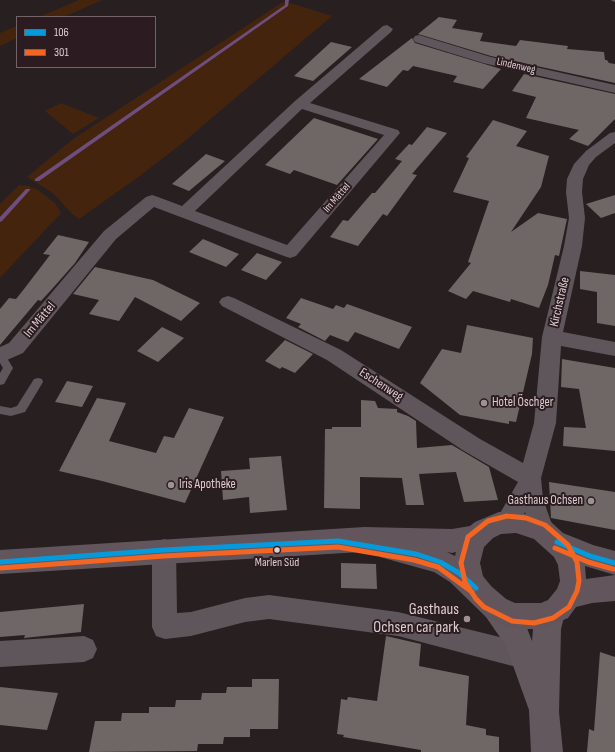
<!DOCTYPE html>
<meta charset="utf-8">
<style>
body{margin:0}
#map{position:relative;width:615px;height:752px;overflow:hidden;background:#281f21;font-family:"Sofia Sans Condensed",sans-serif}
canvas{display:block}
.legend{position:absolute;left:16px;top:16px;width:140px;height:52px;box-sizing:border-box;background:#2c1b20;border:1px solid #726367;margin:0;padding:5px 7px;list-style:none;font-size:12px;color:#dbcfd1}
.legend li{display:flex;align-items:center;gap:8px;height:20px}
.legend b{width:20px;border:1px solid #726367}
</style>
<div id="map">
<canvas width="615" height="752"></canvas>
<ul class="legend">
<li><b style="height:5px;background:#059adb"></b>106</li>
<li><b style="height:5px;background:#f26522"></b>301</li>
</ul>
</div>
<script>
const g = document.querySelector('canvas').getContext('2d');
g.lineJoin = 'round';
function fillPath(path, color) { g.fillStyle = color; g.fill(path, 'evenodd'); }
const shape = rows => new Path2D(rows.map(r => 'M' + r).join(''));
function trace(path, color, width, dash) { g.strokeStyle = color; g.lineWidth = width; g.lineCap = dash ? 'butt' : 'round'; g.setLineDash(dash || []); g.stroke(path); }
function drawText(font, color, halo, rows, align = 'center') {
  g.font = font + ' "Sofia Sans Condensed",sans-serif'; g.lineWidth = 4; g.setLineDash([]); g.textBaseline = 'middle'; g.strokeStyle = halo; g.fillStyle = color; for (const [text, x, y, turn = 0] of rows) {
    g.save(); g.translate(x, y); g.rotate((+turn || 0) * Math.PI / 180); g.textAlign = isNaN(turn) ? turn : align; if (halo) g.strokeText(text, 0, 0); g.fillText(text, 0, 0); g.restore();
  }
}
const green = shape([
 [79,0,102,0,64,17,39,17],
 [283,2,290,3,332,16,180,145,137,178,79,219,72,214,53,193,27,177,73,139],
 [17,26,17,38,0,46,0,33],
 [61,103,99,118,73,134,45,111],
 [19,185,29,186,38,190,55,203,61,213,0,278,0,204]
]);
const stream = shape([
 [285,0,289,0,288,6,39,181,35,181,35,179,285,5,285,0],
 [26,189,30,189,30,190,2,221,0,222,0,217,26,189]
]);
const building = shape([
 [439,17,457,20,452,28,483,33,480,41,516,46,520,40,568,46,567,49,604,52,605,60,607,60,609,63,615,64,615,83,491,56,418,34],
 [412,38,415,43,501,69,483,89,453,82,457,76,413,66,408,71,403,70,387,87,359,79],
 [331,42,352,47,313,81,294,76],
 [524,74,615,94,615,119,588,146,569,139,579,130,526,118,536,97,512,91],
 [314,118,378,139,337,185,294,170,290,174,265,165],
 [493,120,527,131,516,146,549,156,541,187,511,232,538,213,567,219,559,256,555,255,548,285,539,308,511,299,510,302,473,291,466,299,448,291,471,263,468,262,489,201,453,192,469,158,466,157],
 [427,127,447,133,412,174,417,175,387,216,383,214,358,246,330,237,343,220,348,221,372,193,375,193,402,161,395,159,409,144,412,145],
 [206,154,225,161,189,191,172,184],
 [615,195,615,213,601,218,586,204],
 [58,235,89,242,75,263,52,289,41,301,38,300,0,345,0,309,9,298,16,299,24,289,50,255,43,254],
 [203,239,239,254,226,267,189,252],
 [257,253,282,262,266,280,241,270],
 [95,267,153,280,200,303,181,321,135,297,119,321,89,314,99,300,73,294],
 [580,271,615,275,615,326,597,323,597,292,580,289],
 [301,298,333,309,336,305,344,308,347,304,412,327,399,349,355,332,348,342,330,335,325,341,298,327,301,324,286,318],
 [467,325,533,338,532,354,516,422,509,421,509,424,460,415,420,383,442,349,461,353],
 [162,327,184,338,158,362,137,351],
 [285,340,313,354,295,373,282,367,280,369,265,361],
 [562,359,615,368,615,451,563,446,564,427,586,428,579,389,561,387],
 [67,381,93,386,82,407,55,402],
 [97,398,126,403,109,441,156,453,164,436,174,438,189,408,224,417,185,503,102,481,59,471],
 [361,400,375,401,378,408,397,409,397,412,408,416,416,421,417,448,452,445,489,467,498,500,464,502,456,472,419,474,424,505,406,505,402,478,360,477,360,509,324,508,325,429,332,429,332,427,361,427],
 [281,456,287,510,250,513,249,497,223,500,221,471,250,469,249,458],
 [549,482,615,492,615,530,551,518],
 [341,563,376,564,377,589,341,588],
 [84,604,81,632,24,638,25,635,0,637,0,612],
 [386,636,421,644,419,666,469,676,466,725,486,729,486,735,499,737,499,752,421,752,421,750,343,737,344,735,337,734,341,699,347,700,348,697,377,701],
 [600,652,615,657,615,752,587,752,589,729,594,731],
 [252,679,279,679,278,729,250,729,250,737,224,737,223,744,198,744,197,751,89,752,95,721,121,721,122,713,149,713,149,707,175,707,176,700,201,700,202,693,226,693,227,687,252,687],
 [0,687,58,693,47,730,0,725]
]);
const service = shape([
 [611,0,615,0,615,2,612,1,611,0],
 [1,352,4,353,13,368,4,384,0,385,0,373,3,368,0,363,1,352],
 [38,378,42,379,43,382,25,412,11,416,0,414,0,406,11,408,17,406,34,379,38,378]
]);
const minor = shape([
 [387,25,393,29,391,32,310,103,398,130,400,133,296,256,290,258,284,256,154,207,116,239,23,353,0,363,0,347,9,343,104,231,146,197,152,195,158,197,182,206,295,101,383,26,387,25],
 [302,109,384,135,287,245,195,211,302,109],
 [419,35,491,57,615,85,615,93,483,63,415,42,413,39,415,36,419,35],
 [615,132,615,143,596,157,589,165,583,179,582,192,585,218,582,246,563,332,615,342,615,356,561,346,556,423,541,478,543,499,554,530,550,537,542,540,534,537,525,512,515,529,507,532,499,529,495,522,518,482,464,451,327,360,222,306,219,302,222,298,228,296,234,298,341,350,480,439,523,463,534,423,542,337,564,246,569,218,566,192,567,179,574,164,586,151,610,133,615,132],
 [164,539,172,542,176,550,177,613,191,612,245,598,269,595,398,612,524,643,533,647,537,656,533,665,524,669,398,636,269,619,245,622,191,636,165,639,156,636,152,627,152,550,156,542,164,539],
 [84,636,93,640,97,649,93,658,84,662,0,667,0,641,84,636]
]);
const secondary = shape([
 [496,595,506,599,527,628,532,641,533,629,541,604,551,600,561,604,565,613,561,629,559,712,563,752,531,752,529,710,506,646,486,617,482,608,486,599,496,595]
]);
const primary = shape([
 [516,511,551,522,563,533,593,545,615,551,615,575,585,566,586,579,615,575,615,601,592,603,576,607,568,618,543,629,514,629,486,617,450,582,434,572,380,557,377,551,0,574,0,550,364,527,452,529,470,526,475,522,499,512,516,511],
 [516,533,534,539,554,557,558,565,560,581,557,589,548,600,541,603,515,603,506,599,491,586,483,576,480,563,484,547,493,538,501,534,516,533],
 [447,552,452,553,456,552,455,556,447,552]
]);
const bus1 = shape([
 [557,542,590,556,615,563],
 [0,562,164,550,338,541,416,554,440,562,459,573,476,588]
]);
const bus2 = shape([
 [507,516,526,518,545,525,568,545,577,562,579,581,577,591,569,607,553,618,534,623,512,621,484,607,476,599,465,582,461,563,468,537,488,521,507,516],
 [555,548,588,562,613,569],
 [0,568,164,556,338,547,414,560,438,567,472,592]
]);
const markers = [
 [484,403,4,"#9c9193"],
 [171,485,4,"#9c9193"],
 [591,501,4,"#9c9193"],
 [277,550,3.5,"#dbcfd1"],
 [467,619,4,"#9c9193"]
];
const farStreetnames = [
 ["Lindenweg",516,66,13],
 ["Im Mättel",337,198,-49]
];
const busNames = [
 ["Marlen Süd",277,563]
];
const streetNames = [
 ["Kirchstraße",560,302,-77],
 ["Im Mättel",40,320,-50],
 ["Eschenweg",381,385,33]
];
const poiNames = [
 ["Hotel Öschger",492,403],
 ["Iris Apotheke",179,485],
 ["Gasthaus Ochsen",583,501,"right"]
];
const nearPoinames = [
 ["Gasthaus",459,610],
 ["Ochsen car park",459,628]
];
fillPath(green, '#45240e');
fillPath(stream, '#6e4e7f');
fillPath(building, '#6f6666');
fillPath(service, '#5f565b');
fillPath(minor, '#5f565b');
fillPath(secondary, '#63585d');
fillPath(primary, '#62565c');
trace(bus1, '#059adb', 5);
trace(bus2, '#f26522', 5);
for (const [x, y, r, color] of markers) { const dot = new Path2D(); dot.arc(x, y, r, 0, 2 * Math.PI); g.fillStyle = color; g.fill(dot); trace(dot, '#2c1b20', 1.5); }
drawText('11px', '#dbcfd1', '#2c1b20', farStreetnames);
drawText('12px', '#dbcfd1', '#2c1b20', busNames);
drawText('13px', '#dbcfd1', '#2c1b20', streetNames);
drawText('13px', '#dbcfd1', '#2c1b20', poiNames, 'left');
drawText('16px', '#dbcfd1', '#2c1b20', nearPoinames, 'right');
</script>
